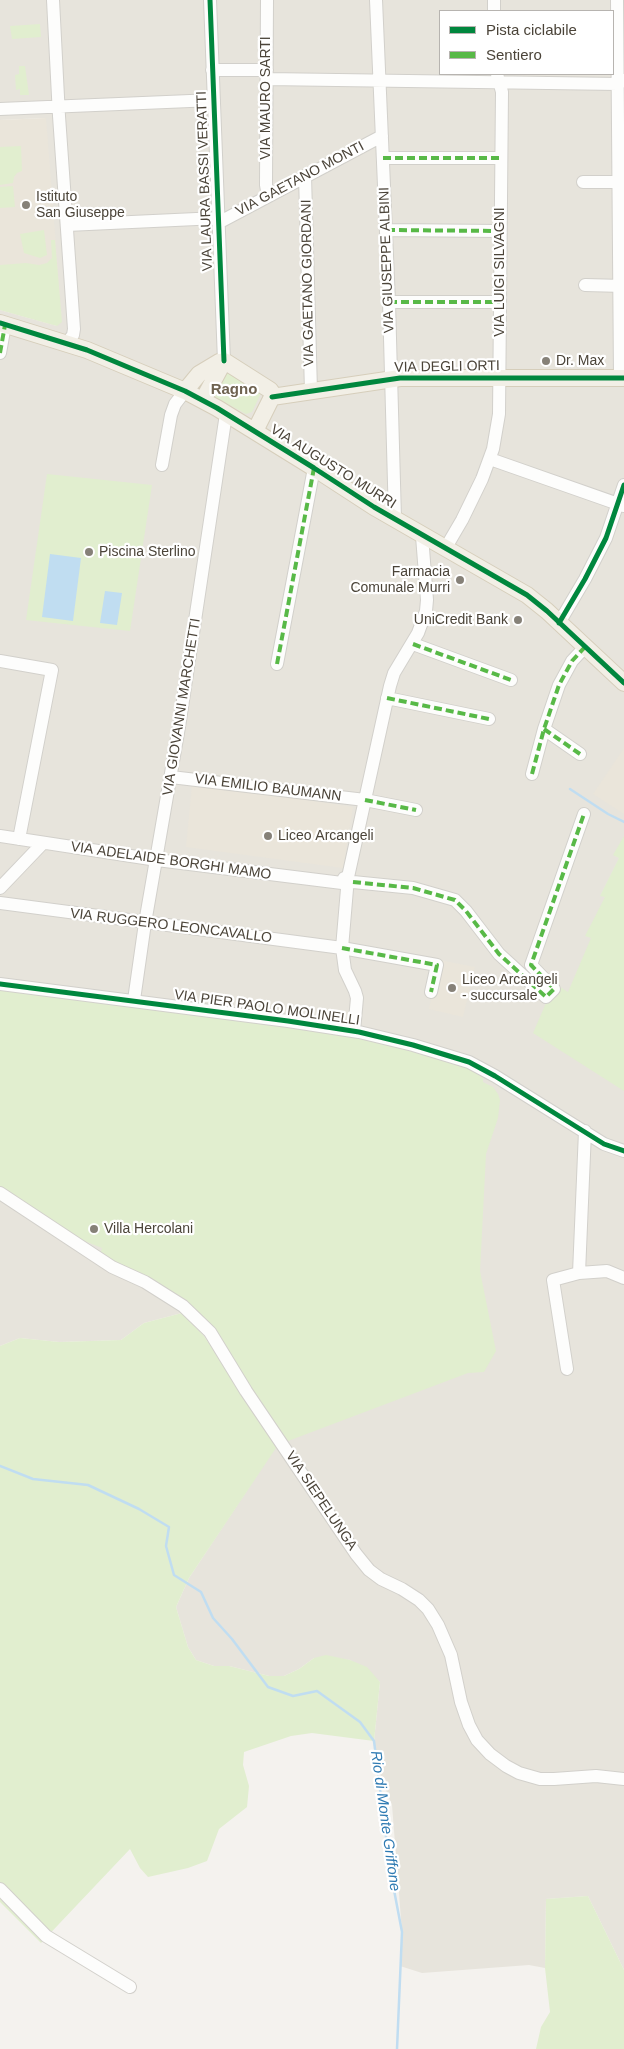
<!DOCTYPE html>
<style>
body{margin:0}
#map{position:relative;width:624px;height:2049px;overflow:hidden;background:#f4f2ee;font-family:Arial,sans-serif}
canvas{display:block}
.legend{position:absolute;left:439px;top:10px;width:175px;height:65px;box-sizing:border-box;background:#fff;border:1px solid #b7b4b0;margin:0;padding:6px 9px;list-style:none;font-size:15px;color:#4b4439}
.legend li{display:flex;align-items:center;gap:10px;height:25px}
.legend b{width:25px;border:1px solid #b7b4b0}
</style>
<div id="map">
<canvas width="624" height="2049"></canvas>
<ul class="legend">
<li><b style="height:6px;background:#00873e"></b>Pista ciclabile</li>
<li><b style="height:6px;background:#58b947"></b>Sentiero</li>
</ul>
</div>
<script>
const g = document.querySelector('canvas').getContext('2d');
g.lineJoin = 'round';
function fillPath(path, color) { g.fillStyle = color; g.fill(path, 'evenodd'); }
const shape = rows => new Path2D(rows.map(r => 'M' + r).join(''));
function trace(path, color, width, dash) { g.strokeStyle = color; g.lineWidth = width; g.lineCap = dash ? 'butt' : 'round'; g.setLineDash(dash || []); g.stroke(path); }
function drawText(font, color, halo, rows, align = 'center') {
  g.font = font + ' Arial,sans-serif'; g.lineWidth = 4.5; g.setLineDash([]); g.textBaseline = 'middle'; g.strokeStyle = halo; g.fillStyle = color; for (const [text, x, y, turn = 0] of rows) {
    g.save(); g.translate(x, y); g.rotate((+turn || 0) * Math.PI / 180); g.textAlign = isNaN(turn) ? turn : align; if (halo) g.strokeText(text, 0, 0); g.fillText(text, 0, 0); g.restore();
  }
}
const residential = shape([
 [0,0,624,0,624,1970,588,1896,546,1899,545,1968,529,1965,422,1973,400,1966,402,1932,392,1805,380,1775,374,1741,380,1682,350,1660,338,1659,314,1658,299,1669,284,1676,269,1676,229,1666,214,1666,196,1660,188,1647,176,1607,189,1578,277,1445,204,1336,182,1313,144,1323,121,1340,59,1342,20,1338,0,1346,0,310,57,326,45,118,0,120],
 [440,11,613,11,613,74,440,74]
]);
const education = shape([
 [46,118,62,322,57,326,0,310,0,120],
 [624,748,624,814,593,794],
 [192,785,241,790,353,807,343,868,186,847],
 [439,960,475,967,463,1017,429,1009]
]);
const green = shape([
 [40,24,41,37,12,39,10,26],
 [19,66,25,66,29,95,20,95,20,89,16,90,15,75,19,74],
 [21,146,22,171,17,173,14,177,13,183,0,185,0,147],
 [13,186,15,207,0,208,0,187],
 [44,230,47,255,40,258,24,253,20,234],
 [51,240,55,240,62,322,57,326,0,310,0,265,26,263,39,265,47,263,52,258],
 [228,369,261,393,252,412,246,414,215,397,213,393],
 [47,474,152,485,130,631,26,620],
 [624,836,624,1091,533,1033,546,1003,558,996,560,987,568,992,591,938,585,936,605,897,600,896,619,858,613,855],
 [0,990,394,1041,465,1067,483,1076,483,1082,493,1087,498,1094,500,1100,498,1118,486,1154,480,1271,496,1351,484,1372,468,1373,288,1441,244,1378,212,1327,100,1255,102,1248,77,1238,0,1190],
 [182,1313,204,1336,278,1445,189,1578,176,1607,188,1647,196,1660,214,1666,229,1666,269,1676,284,1676,299,1669,314,1658,326,1655,350,1660,367,1667,380,1682,374,1741,312,1733,291,1736,244,1752,243,1765,249,1786,247,1807,219,1829,207,1861,188,1868,148,1877,140,1868,130,1849,41,1943,0,1902,0,1346,20,1338,59,1342,121,1340,144,1323],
 [588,1896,624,1970,624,2049,536,2049,541,2027,550,2012,545,1968,546,1899]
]);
const water = shape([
 [50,554,81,558,73,621,42,617],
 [105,591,122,593,117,625,100,623]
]);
const stream = shape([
 [570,789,608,814,624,822],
 [0,1466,33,1479,88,1485,139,1509,169,1527,166,1546,174,1575,201,1592,213,1618,232,1639,268,1687,293,1696,317,1691,360,1722,374,1741,390,1869,402,1932,397,2049]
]);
const minor = shape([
 [53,0,59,116,74,329,73,335,67,343],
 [210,0,224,361],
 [267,0,266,185,268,196],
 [376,0,389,302,395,519],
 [494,0,494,11],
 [617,0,620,378],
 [212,70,267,70],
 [267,79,618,84,624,80],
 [0,109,214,100],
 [383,158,501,158],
 [305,176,311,391],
 [583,182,624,182],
 [218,223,382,136],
 [67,225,218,218],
 [387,230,500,231],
 [585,285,624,286],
 [389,302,500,302],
 [0,353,5,325],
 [490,459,624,506],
 [162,465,171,415,175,404,185,391],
 [445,549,462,520,482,479,493,449,499,414,502,92,497,74],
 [559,623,585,579,606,538,624,485],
 [413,644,511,680],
 [0,661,52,670,19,839],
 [277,664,314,468],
 [387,698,489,719],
 [544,729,580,754],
 [532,774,544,729,559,685,572,661,585,647],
 [171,777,365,800,416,810],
 [0,836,157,860,342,883],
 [353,882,413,888,455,900,466,911,499,954,546,997,554,989,531,965,584,814],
 [342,883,344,878,348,877,390,686,394,673,418,633,426,611,427,600,422,536],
 [0,888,43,843],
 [347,889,342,948,345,970,355,991,357,998,354,1031],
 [0,903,342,948,437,965,431,992],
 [0,984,288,1021,359,1032,413,1045,469,1062,495,1076,604,1144,624,1151],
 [134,1000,145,923,179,727,226,414],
 [0,1193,112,1267,145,1282,183,1306,210,1332,246,1391,356,1554,369,1570,381,1579,402,1589,419,1600,428,1609,438,1625,451,1655,461,1702,469,1725,477,1740,490,1754,506,1766,519,1773,540,1779,554,1779,596,1776,624,1779],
 [579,1273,607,1271,624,1278],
 [567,1369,553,1280,579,1273,585,1131],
 [0,1889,46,1936,130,1987]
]);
const major = shape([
 [0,323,87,350,185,391,217,408,314,468,374,507,527,595,547,611,624,683],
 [185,391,199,374,219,362,226,362,270,390,272,393,272,397,255,431],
 [272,397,400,378,624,378],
 [203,400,224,361]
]);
const quiet = shape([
 [383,158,501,158],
 [387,230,500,231],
 [389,302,500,302],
 [0,353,5,325],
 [413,644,511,680],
 [277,664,314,468],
 [387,698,489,719],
 [544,729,580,754],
 [532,774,544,729,559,685,572,661,585,647],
 [365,800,416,810],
 [353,882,413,888,455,900,466,911,499,954,546,997,554,989,531,965,584,814],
 [342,948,437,965,431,992]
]);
const cycleway = shape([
 [210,0,224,361],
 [0,323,87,350,185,391,217,408,314,468,374,507,527,595,547,611,624,683],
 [272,397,400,378,624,378],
 [559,623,585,579,606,538,624,485],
 [0,984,288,1021,359,1032,413,1045,469,1062,495,1076,604,1144,624,1151]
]);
const markers = [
 [26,205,5,"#868178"],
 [546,361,5,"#868178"],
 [89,552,5,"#868178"],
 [460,580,5,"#868178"],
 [518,620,5,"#868178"],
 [268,836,5,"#868178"],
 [452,988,5,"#868178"],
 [94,1229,5,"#868178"]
];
const streetNames = [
 ["VIA MAURO SARTI",266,98,-90],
 ["VIA GAETANO MONTI",300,179,-28],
 ["VIA LAURA BASSI VERATTI",205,181,-92],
 ["VIA GIUSEPPE ALBINI",387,260,-92],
 ["VIA LUIGI SILVAGNI",500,272,-90],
 ["VIA GAETANO GIORDANI",308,283,-91],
 ["VIA DEGLI ORTI",447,367,-1],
 ["VIA AUGUSTO MURRI",333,467,32],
 ["VIA GIOVANNI MARCHETTI",182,707,-81],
 ["VIA EMILIO BAUMANN",268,788,7],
 ["VIA ADELAIDE BORGHI MAMO",171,861,8],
 ["VIA RUGGERO LEONCAVALLO",171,926,7],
 ["VIA PIER PAOLO MOLINELLI",267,1008,8],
 ["VIA SIEPELUNGA",321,1501,56]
];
const poiNames = [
 ["Istituto",36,197],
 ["San Giuseppe",36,213],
 ["Dr. Max",556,361],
 ["Piscina Sterlino",99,552],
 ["Farmacia",450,572,"right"],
 ["Comunale Murri",450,588,"right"],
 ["UniCredit Bank",508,620,"right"],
 ["Liceo Arcangeli",278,836],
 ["Liceo Arcangeli",462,980],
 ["- succursale",462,996],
 ["Villa Hercolani",104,1229]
];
const neighbourhoodNames = [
 ["Ragno",234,390]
];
const waterNames = [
 ["Rio di Monte Griffone",385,1821,82]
];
fillPath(residential, '#e7e4dc');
fillPath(education, '#eae5da');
fillPath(green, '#e1eecf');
fillPath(water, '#c0ddf1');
trace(stream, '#c0ddf1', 2.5);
trace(minor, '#d2d0cb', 14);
trace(major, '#d6cebb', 18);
trace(minor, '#fdfdfc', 12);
trace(major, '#f2efe6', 16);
trace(quiet, '#58b947', 4, [8, 4]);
trace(cycleway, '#00873e', 5);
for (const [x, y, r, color] of markers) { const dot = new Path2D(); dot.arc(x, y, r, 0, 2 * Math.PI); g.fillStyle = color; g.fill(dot); trace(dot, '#fff', 2); }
drawText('14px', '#4b4439', '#fff', streetNames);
drawText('14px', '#4b4439', '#fff', poiNames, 'left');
drawText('bold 15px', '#6e6250', '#fff', neighbourhoodNames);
drawText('italic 15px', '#2e7ab2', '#fff', waterNames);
</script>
